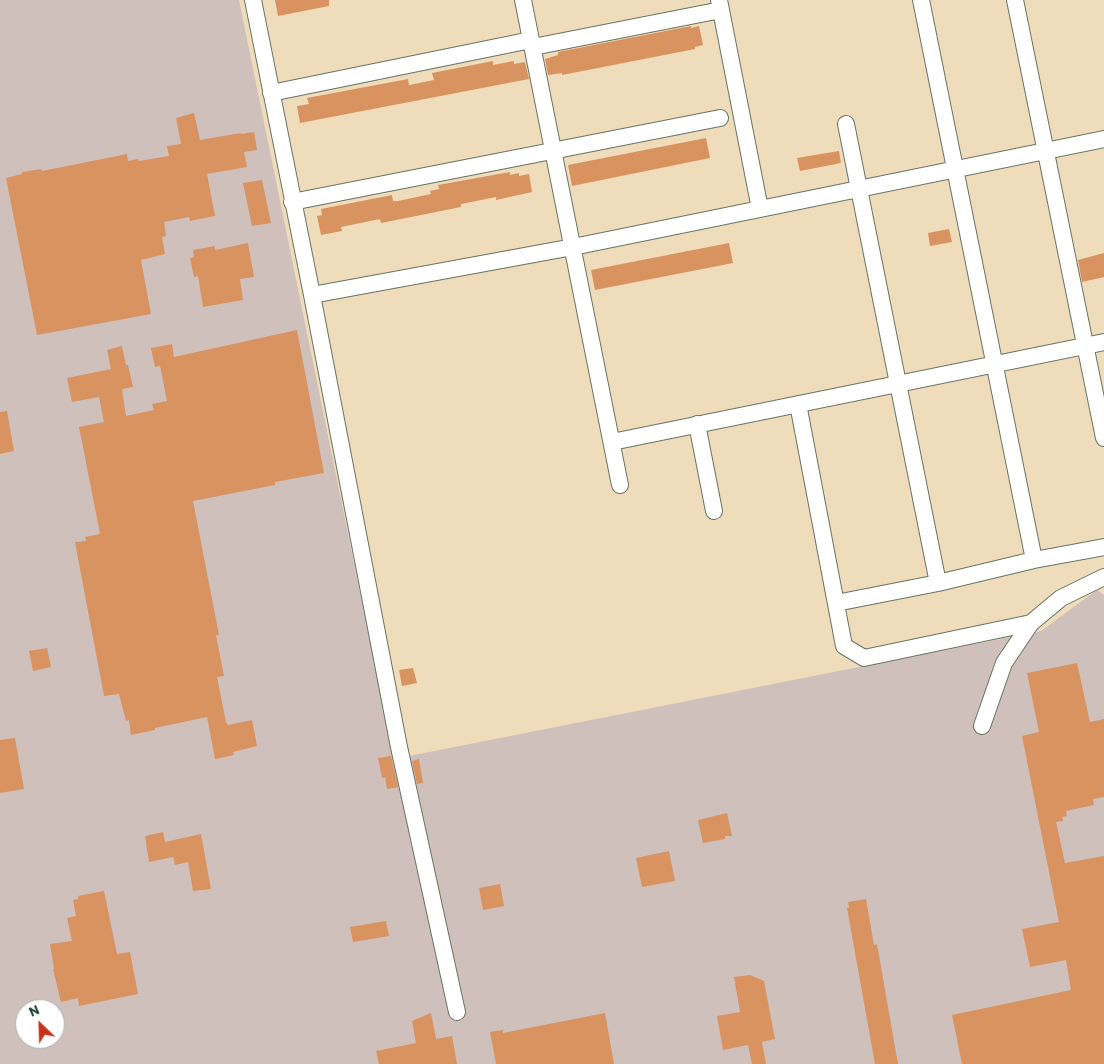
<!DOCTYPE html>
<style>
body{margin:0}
#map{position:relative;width:1104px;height:1064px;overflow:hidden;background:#efdcba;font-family:Itim,sans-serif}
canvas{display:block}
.north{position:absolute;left:15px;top:999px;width:50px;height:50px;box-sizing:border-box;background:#fff;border:1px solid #a5b1ae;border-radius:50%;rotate:336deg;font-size:14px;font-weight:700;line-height:20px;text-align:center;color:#1f3d34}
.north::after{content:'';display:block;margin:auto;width:18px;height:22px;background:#c8321e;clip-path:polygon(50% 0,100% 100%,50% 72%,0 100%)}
</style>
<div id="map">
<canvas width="1104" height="1064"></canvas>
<div class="north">N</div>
</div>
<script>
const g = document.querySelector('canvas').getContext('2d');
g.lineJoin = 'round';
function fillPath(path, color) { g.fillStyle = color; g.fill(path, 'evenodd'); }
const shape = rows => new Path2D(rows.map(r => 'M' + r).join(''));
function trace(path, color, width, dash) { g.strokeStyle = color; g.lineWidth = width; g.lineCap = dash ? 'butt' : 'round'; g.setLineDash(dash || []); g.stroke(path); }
const industrial = shape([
 [0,0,239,0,394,759,1041,631,1097,590,1104,595,1104,1064,0,1064],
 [25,1009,55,1009,55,1039,25,1039]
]);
const building = shape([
 [275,0,329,0,329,6,278,16],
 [691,26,691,28,699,26,703,45,695,47,695,49,562,75,562,73,548,75,545,59,558,55,558,52],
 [493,61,493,65,514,61,514,64,525,62,529,79,300,123,297,106,309,104,307,98,408,79,409,85,434,80,432,73],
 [194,113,200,140,241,133,241,134,254,132,257,150,244,152,247,167,207,174,215,216,190,221,189,217,164,222,166,236,162,237,165,254,141,260,151,314,37,335,6,178,22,174,22,172,41,169,42,171,127,154,128,161,138,159,139,161,169,156,167,146,181,144,176,118],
 [706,138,710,158,572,186,568,165],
 [839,151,841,163,800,171,797,158],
 [510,172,510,175,519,173,519,176,529,174,532,192,496,200,496,197,461,204,461,207,381,223,380,219,341,227,342,231,321,235,317,216,322,215,321,209,392,195,393,201,398,201,431,194,430,191,439,189,438,185],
 [262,180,271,223,252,226,243,183],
 [949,229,952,242,930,246,928,233],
 [248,243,254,277,240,279,243,300,203,307,198,276,194,277,190,258,194,257,193,250,215,246,215,250],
 [729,243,733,263,595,290,591,270],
 [1104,253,1104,277,1082,282,1078,260],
 [297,330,324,473,275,482,275,485,193,501,219,635,216,635,224,676,217,677,226,722,228,725,252,720,257,746,233,752,234,755,215,759,207,717,155,728,155,730,131,735,129,720,126,721,119,694,104,696,75,542,86,541,85,537,100,534,79,427,104,422,99,397,72,402,67,378,111,369,107,350,122,346,126,365,128,365,133,387,122,389,126,416,154,410,152,404,167,401,160,366,155,367,151,348,172,344,174,357],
 [7,411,14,451,0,454,0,412],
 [47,648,51,667,33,671,29,651],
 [1077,663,1090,722,1104,719,1104,797,1093,799,1094,805,1066,811,1067,816,1062,817,1063,821,1056,822,1065,863,1104,856,1104,1064,962,1064,952,1015,1071,990,1066,960,1030,967,1022,929,1059,922,1022,736,1039,732,1027,673],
 [413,668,417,683,402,686,399,670],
 [15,738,24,789,0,793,0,740],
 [391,756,398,787,387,789,385,777,382,778,378,758],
 [419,759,423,783,417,784,412,761],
 [727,813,732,836,725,836,725,839,703,843,698,820],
 [163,832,165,842,201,834,211,889,193,891,188,862,175,865,173,857,149,862,145,836],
 [669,851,675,881,642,887,636,858],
 [500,884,504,906,483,910,479,888],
 [104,891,117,954,130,952,138,994,79,1006,78,998,61,1002,53,969,54,969,50,944,72,941,67,918,76,916,73,900,78,899,78,896],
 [866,899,874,945,877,944,898,1064,875,1064,847,908,849,908,848,902],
 [386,921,389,936,353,942,350,927],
 [750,975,764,981,775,1039,762,1042,766,1064,752,1064,748,1045,723,1050,717,1016,740,1012,734,977],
 [431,1013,436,1039,452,1036,457,1064,379,1064,376,1051,416,1043,412,1021],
 [605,1013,614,1064,496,1064,490,1032,503,1030,503,1033]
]);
const minor = shape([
 [253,0,312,295,399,747,457,1012],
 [523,0,620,485],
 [719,0,760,209],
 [921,0,1034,560],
 [1015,0,1104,438],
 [533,47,721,10],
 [271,93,531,40],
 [846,124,938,583],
 [292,202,720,118],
 [312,295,573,247,1104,139],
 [798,404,844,646,864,658,1031,623],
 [697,424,714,511],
 [612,442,1104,342],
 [836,603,938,583,1034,560,1104,547],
 [982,726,1004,663,1031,623,1061,598,1104,577]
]);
fillPath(industrial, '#d0c0bc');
fillPath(building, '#d99360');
trace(minor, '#687563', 18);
trace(minor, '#fff', 16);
</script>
